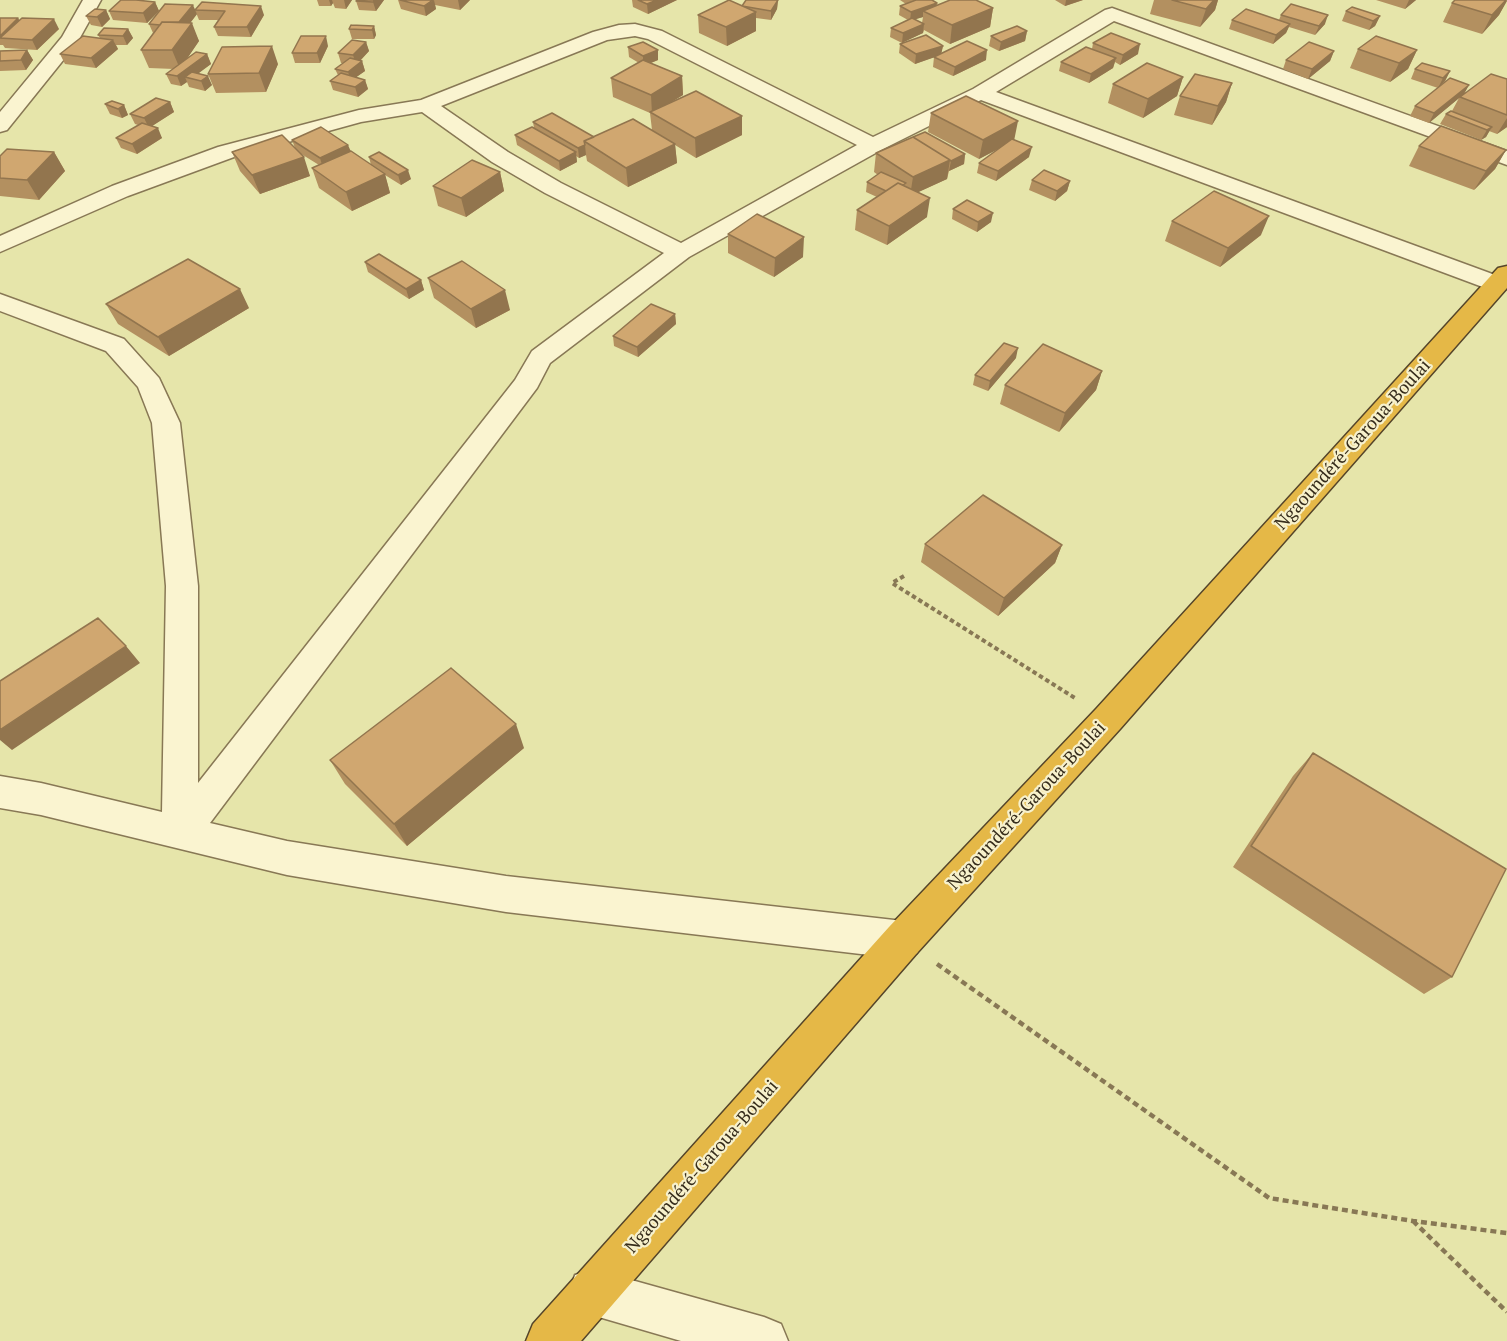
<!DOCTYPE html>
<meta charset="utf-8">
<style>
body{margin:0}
canvas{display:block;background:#f0e8bc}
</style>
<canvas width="1507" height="1341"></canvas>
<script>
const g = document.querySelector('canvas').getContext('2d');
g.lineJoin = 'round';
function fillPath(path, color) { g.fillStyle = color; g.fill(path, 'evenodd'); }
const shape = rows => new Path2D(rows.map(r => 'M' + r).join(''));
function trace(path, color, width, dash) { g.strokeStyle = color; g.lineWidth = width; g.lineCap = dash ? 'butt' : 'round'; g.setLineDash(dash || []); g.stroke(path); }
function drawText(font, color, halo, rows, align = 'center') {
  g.font = font + ' "PT Serif",serif'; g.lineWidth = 4.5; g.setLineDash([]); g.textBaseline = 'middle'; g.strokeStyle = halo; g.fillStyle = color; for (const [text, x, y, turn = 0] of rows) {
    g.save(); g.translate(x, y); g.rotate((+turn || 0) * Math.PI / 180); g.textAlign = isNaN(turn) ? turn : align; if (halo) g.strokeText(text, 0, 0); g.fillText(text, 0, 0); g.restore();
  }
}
const farmland = shape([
 [0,0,1507,0,1507,1341,0,1341]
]);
const pathFar1 = shape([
 [904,576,892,583,1075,698]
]);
const path = shape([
 [937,964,1269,1198,1413,1221,1507,1233],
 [1413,1221,1507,1312]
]);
const street = shape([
 [83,0,101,0,77,43,7,130,0,132,0,112,62,37,83,0],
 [1112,8,1507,151,1507,165,1114,21,996,92,1506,279,1506,289,1497,291,1488,289,981,100,881,150,689,257,550,363,537,388,210,823,287,841,506,876,903,921,917,927,922,940,917,953,903,959,506,912,287,875,41,815,0,808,0,776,41,783,162,812,166,586,152,423,138,387,106,351,0,311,0,294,124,339,159,378,180,423,198,586,198,783,515,380,532,351,664,253,545,193,492,162,422,112,361,122,234,157,128,196,0,252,0,236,112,186,218,147,359,110,421,100,593,32,619,25,635,24,662,31,873,137,973,89,1105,10,1112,8],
 [635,36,648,39,857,145,681,243,561,183,508,152,441,106,607,40,635,36],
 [592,1269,764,1317,781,1324,788,1341,681,1341,592,1315,575,1309,569,1292,575,1275,592,1269]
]);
const highway = shape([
 [1507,266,1507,288,1120,729,917,953,581,1341,526,1341,533,1324,889,927,1096,709,1498,268,1507,266]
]);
const wall = shape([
 [317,0,352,0,346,9,335,8,333,3,331,6,319,6],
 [384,0,376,11,359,10,356,1],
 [398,0,470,0,460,10,435,5,436,9,426,16,401,9],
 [632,0,677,0,648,14,633,7],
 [778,0,777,9,771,20,756,18,756,31,727,46,699,33,698,15,742,6],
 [900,0,932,0,936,5,993,8,990,27,950,44,924,30,923,33,903,42,943,46,941,53,986,60,953,76,933,67,934,57,915,64,899,53,900,44,902,43,890,37,891,28,908,20,899,15,900,6,906,4],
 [923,17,922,23,915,19],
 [1055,0,1083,0,1065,6],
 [1154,0,1218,0,1215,10,1200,27,1150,14],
 [1376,0,1416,0,1405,9],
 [1507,0,1499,15,1482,34,1443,22,1452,3],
 [155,2,159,11,147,23,113,20,109,11],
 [202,2,264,15,251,37,218,36,214,27,218,20,199,20,195,10],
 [106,10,110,19,102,27,91,25,86,16],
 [1346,11,1380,16,1375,26,1369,30,1342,21],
 [197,14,190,23,199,41,186,60,207,54,211,64,198,73,212,85,205,91,189,87,187,82,181,86,171,84,166,74,174,69,149,68,141,50,153,33,149,24],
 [1281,15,1325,24,1315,35,1289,27,1286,33,1273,44,1229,29,1232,20,1279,20],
 [0,18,18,18,19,20,59,29,37,50,5,48,3,45,0,45],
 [374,26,376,35,374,39,352,39,349,29],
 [128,29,133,38,127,45,116,45,118,49,96,68,65,64,60,54,100,38,98,35],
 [1027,31,1025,41,999,51,989,46,991,36],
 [366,42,369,51,360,61,362,61,365,71,356,77,365,80,368,89,358,97,333,90,330,81,338,75,335,69,343,63,341,63,338,53],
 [1093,43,1138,54,1120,65,1115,62,1113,68,1089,83,1059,71,1061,62,1092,49],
 [328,46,320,63,295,63,292,53],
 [628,47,658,60,651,63,682,76,683,95,671,102,742,116,742,135,696,158,675,145,677,163,628,187,587,161,586,155,579,158,576,156,577,162,560,171,517,145,515,135,534,128,533,122,594,137,652,130,650,113,613,97,611,78,639,63,629,57],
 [1358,49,1417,50,1408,69,1390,82,1350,68],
 [27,50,33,60,26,70,0,71,0,51],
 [1334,51,1330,61,1308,79,1283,69,1286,60],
 [278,64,266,92,216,93,208,74],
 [1415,69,1450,71,1445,81,1439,87,1469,85,1464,93,1507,79,1507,127,1497,134,1489,131,1486,137,1481,140,1440,124,1446,114,1452,111,1459,98,1429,123,1410,116,1415,106,1438,88,1411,79],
 [1183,77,1177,96,1143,118,1108,103,1113,84],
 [1232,83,1226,102,1212,125,1174,115,1180,96],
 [170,102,174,112,152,126,162,138,137,154,121,148,116,138,138,125,135,124,130,114],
 [105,104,124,105,128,115,122,118,110,114],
 [931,113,1014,140,1029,157,996,181,977,173,979,163,1001,147,979,159,928,132],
 [292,140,351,151,371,165,369,157,411,179,401,185,385,175,390,193,352,211,319,188,312,168,319,165,298,152,310,176,260,194,240,171,232,152,295,148],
 [1419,146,1506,150,1495,169,1474,190,1409,166],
 [54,152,65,171,39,200,0,196,0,156],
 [876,153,965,154,964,164,949,171,947,179,918,192,927,217,887,245,855,230,857,210,877,197,866,192,867,182,878,175,874,172],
 [500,172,504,191,466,217,438,206,433,186],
 [1032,180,1070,181,1067,191,1055,201,1029,190],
 [953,209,991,222,977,232,952,219],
 [1172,221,1261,235,1220,267,1165,241],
 [728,234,803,257,774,277,728,253],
 [365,262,421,280,424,290,409,299,368,272],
 [428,278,510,310,476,328,434,298],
 [106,304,249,308,169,356,118,324],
 [675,314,676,324,638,357,614,346,613,336],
 [1016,358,988,391,973,385,975,375],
 [1102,371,1096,390,1059,432,1000,404,1005,385],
 [925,544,1062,545,1055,563,998,616,921,562],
 [524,748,407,846,345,784,330,760],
 [1313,753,1452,977,1424,994,1233,867,1293,776]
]);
const shadedWall = shape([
 [329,0,332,0,333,3,331,6],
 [344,0,352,0,346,9],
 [375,0,384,0,376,11,373,2],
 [434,0,436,9,426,16,424,6],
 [458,0,470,0,460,10],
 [657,0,677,0,648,14,647,4],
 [778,0,777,9,771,20,771,11],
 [1066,0,1083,0,1065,6],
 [1214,0,1218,0,1215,10,1200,27,1206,9],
 [1409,0,1416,0,1405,9],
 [1506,0,1507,1,1499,15,1482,34,1492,15],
 [155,2,159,11,147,23,143,13],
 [937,3,936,12,923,11,923,17,910,21,911,12],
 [193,5,197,14,181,35,177,25],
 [261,6,264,15,251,37,247,27],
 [993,8,990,27,950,44,952,25],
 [106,10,110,19,102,27,97,17],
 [756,12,756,31,727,46,726,27],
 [1328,15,1325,24,1315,35,1319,26],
 [1380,16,1375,26,1369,30,1373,21],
 [18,18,23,28,2,39,0,36],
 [54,19,59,29,37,50,32,40],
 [192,23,199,41,180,69,172,50],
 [924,24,923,33,902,43,903,33],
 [1290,24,1286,33,1273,44,1276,35],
 [374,26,376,35,374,39,372,30],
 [128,29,133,38,127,45,123,36],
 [1027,31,1025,41,999,51,1001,42],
 [326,36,328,46,320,63,317,53],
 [113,40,118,49,96,68,91,58],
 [366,42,369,51,356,65,353,55],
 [1140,44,1138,54,1120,65,1123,55],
 [272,46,278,64,266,92,259,73],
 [943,46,941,55,915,64,916,54],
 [27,50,33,60,26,70,21,60],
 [658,50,658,60,643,66,643,56],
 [987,50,986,60,953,76,955,67],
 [1417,50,1408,69,1390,82,1399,63],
 [1334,51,1330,61,1308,79,1312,69],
 [207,54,211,64,191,79,185,77,187,82,181,86,177,76],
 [1116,58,1113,68,1089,83,1091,74],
 [362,61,365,71,351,81,348,72],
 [1450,71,1445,81,1438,88,1443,78],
 [208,76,212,85,205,91,201,81],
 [682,76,683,95,652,114,651,95],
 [1183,77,1177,96,1143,118,1148,99],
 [365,80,368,89,358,97,355,87],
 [1232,83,1226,102,1212,125,1218,106],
 [1469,85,1464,94,1429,123,1434,113],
 [170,102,174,112,149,128,144,118],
 [124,105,128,115,122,118,118,109],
 [742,116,742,135,696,158,695,138],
 [1507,118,1507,127,1497,134],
 [1018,121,1014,141,979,159,983,140],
 [1492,127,1486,137,1481,140,1487,130],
 [158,128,162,138,137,154,132,144],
 [675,144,677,163,628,187,626,168],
 [348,145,352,154,323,168,320,158],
 [585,145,586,155,579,158,578,148],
 [1032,147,1029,157,996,181,998,171],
 [1506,150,1495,169,1474,190,1486,171],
 [54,152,65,171,39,200,27,180],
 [576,152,577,162,560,171,559,161],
 [965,154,964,164,949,171,951,161],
 [304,157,310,176,260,194,252,175],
 [950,160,947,179,910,196,913,177],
 [408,170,411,179,401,185,398,175],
 [500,172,504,191,466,217,461,198],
 [385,174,390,193,352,211,346,192],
 [1070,181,1067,191,1055,201,1057,191],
 [930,198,927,217,887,245,889,226],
 [993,213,991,222,977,232,978,222],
 [1269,216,1261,235,1220,267,1228,248],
 [804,237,803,257,774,277,775,258],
 [421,280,424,290,409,299,406,289],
 [240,289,249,308,169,356,158,337],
 [505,290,510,310,476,328,471,309],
 [675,314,676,324,638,357,637,347],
 [1018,348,1016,358,988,391,990,381],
 [1102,371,1096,390,1059,432,1065,413],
 [1062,545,1055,563,998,616,1004,598],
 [126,646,140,663,12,750,0,740,0,730],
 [516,724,524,748,407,846,394,824]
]);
const building = shape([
 [121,0,136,0,155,2,143,13,109,11,121,0],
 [357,0,375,0,373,2,356,1,357,0],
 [400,0,433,0,424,6,400,0],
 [638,0,657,0,647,4,638,0],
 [729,0,756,12,726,27,698,15,729,0],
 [746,0,778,0,771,11,742,6,746,0],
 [916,0,932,0,937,3,911,12,900,6,916,0],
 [950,0,976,0,993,8,952,25,923,11,950,0],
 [1172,0,1214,0,1206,9,1172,0],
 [1455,0,1506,0,1492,15,1452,3,1455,0],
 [202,2,261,6,247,27,214,27,225,11,195,10,202,2],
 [165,4,193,5,179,22,162,22,160,25,149,24,165,4],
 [1291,4,1328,15,1319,26,1281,15,1291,4],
 [1352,7,1380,16,1373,21,1346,11,1352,7],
 [95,9,106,10,97,17,86,16,95,9],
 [1246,9,1290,24,1276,35,1232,20,1246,9],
 [0,18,18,18,0,36,0,18],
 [22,18,54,19,32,40,0,38,22,18],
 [912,18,924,24,903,33,891,28,912,18],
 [162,22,192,23,172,50,141,50,162,22],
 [351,25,374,26,372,30,349,29,351,25],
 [1017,26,1027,31,1001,42,991,36,1017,26],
 [104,28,128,29,123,36,98,35,104,28],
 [1111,33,1140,44,1123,55,1093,43,1111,33],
 [926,35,943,46,916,54,900,44,926,35],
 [83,36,113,40,91,58,60,54,83,36],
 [301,36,326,36,317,53,292,53,301,36],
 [1376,36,1417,50,1399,63,1358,49,1376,36],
 [352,40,366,42,353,55,338,53,352,40],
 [967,41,987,50,955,67,934,57,967,41],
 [643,42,658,50,643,56,628,47,643,42],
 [1309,42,1334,51,1312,69,1286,60,1309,42],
 [272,46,259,73,208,74,222,47,272,46],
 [1086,47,1116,58,1091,74,1061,62,1086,47],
 [27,50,21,60,0,61,0,51,27,50],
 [196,52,207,54,177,76,166,74,196,52],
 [350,58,362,61,348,72,335,69,350,58],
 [643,60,682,76,651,95,611,78,643,60],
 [1147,63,1183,77,1148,99,1113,84,1147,63],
 [1422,63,1450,71,1443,78,1415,69,1422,63],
 [192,72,208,76,201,81,185,77,192,72],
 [341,73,365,80,355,87,330,81,341,73],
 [1195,74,1232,83,1218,106,1180,96,1195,74],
 [1491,74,1507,79,1507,115,1460,97,1491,74],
 [1450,78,1469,85,1434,113,1415,106,1450,78],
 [696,91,742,116,695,138,650,112,696,91],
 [966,96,1018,121,983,140,931,113,966,96],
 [156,98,170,102,144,118,130,114,156,98],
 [112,101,124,105,118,109,105,104,112,101],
 [1451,111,1492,127,1487,130,1446,114,1451,111],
 [552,113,594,137,584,141,585,145,578,148,533,122,552,113],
 [633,119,675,144,626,168,584,141,633,119],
 [142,123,158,128,132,144,116,138,142,123],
 [1441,126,1506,150,1486,171,1419,146,1441,126],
 [321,127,348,145,320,158,292,140,321,127],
 [532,127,576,152,559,161,515,135,532,127],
 [925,132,965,154,951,161,949,160,950,160,913,137,925,132],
 [282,135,304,157,252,175,232,152,282,135],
 [913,137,950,160,913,177,876,153,913,137],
 [1012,139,1032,147,998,171,979,163,1012,139],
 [7,149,54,152,27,180,0,178,0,156,7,149],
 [351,151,385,174,346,192,312,168,351,151],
 [379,152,408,170,398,175,369,157,379,152],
 [472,160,500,172,461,198,433,186,472,160],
 [1044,170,1070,181,1057,191,1032,180,1044,170],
 [881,172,906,183,903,185,898,183,886,191,867,182,881,172],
 [898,183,930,198,889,226,857,210,898,183],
 [1214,191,1269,216,1228,248,1172,221,1214,191],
 [967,200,993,213,978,222,953,209,967,200],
 [757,214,804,237,775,258,728,234,757,214],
 [379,254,421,280,406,289,365,262,379,254],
 [188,259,240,289,158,337,106,304,188,259],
 [462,261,505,290,471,309,428,278,462,261],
 [651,304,675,314,637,347,613,336,651,304],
 [1004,343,1018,348,990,381,975,375,1004,343],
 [1043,344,1102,371,1065,413,1005,385,1043,344],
 [983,495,1062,545,1004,598,925,544,983,495],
 [98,618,126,646,0,730,0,681,98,618],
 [451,668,516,724,394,824,330,760,451,668],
 [1313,753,1506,869,1452,977,1251,846,1313,753]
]);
const streetNames = [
 ["Ngaoundéré-Garoua-Boulai",1353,445,-48],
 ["Ngaoundéré-Garoua-Boulai",1027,806,-47],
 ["Ngaoundéré-Garoua-Boulai",702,1167,-49]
];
fillPath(farmland, '#e6e5aa');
trace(street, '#887855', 3);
trace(highway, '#55452a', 3);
trace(pathFar1, '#887855', 4, [4.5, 3]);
trace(path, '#887855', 4.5, [6, 4]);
fillPath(street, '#faf4d0');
fillPath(highway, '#e5b847');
fillPath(wall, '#b39060');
fillPath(shadedWall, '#92754e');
fillPath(building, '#d0a770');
trace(building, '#92754e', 1.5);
drawText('18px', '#362c1b', '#f7f1cc', streetNames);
</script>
